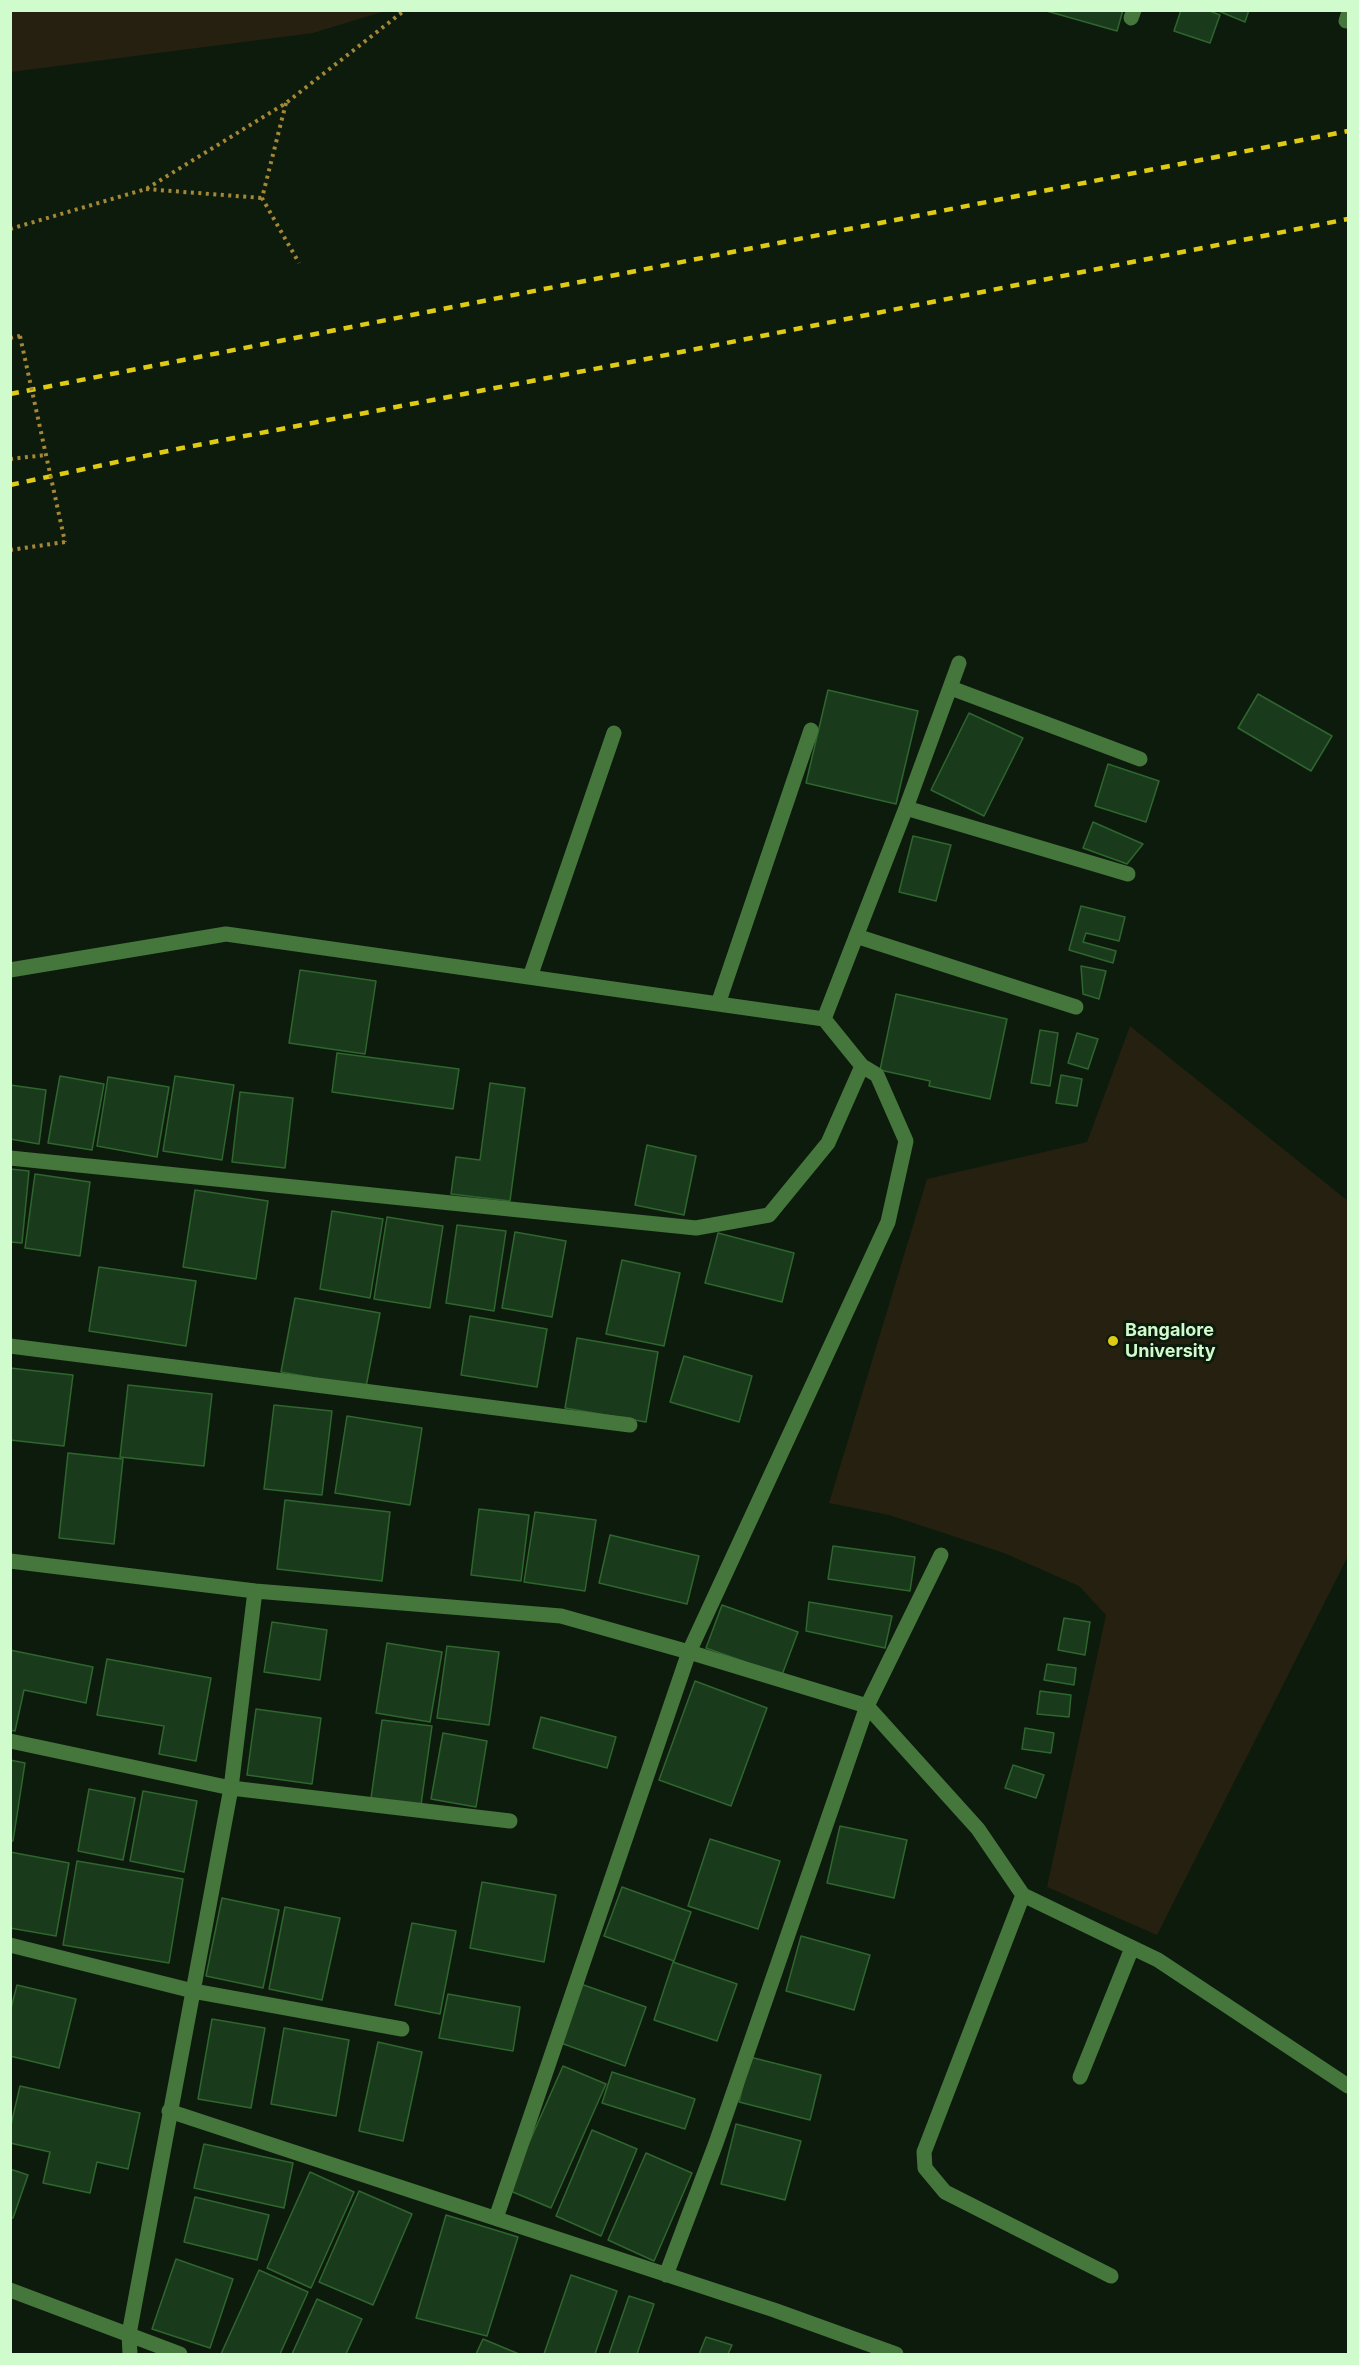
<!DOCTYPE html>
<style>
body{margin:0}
#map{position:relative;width:1359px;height:2365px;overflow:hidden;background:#0d1b0d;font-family:Inter,sans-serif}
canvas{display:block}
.frame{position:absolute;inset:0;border:12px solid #d0fbcc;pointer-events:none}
</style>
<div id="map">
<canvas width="1359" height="2365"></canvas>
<div class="frame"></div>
</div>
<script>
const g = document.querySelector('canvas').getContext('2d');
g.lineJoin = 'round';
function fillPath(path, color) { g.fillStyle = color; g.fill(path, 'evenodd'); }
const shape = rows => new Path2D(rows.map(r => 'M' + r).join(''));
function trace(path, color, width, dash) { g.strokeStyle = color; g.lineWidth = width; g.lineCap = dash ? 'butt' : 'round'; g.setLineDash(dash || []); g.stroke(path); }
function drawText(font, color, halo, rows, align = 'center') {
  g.font = font + ' Inter,sans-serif'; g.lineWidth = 6; g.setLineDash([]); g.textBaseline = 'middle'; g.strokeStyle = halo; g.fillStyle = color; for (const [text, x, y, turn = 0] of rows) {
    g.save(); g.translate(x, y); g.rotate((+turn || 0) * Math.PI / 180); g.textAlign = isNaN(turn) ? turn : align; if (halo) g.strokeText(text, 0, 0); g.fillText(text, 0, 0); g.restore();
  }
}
const green = shape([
 [10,11,11,10,385,11,313,33,11,72],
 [1130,1026,1348,1201,1348,1556,1157,1935,1047,1887,1106,1615,1079,1586,1004,1553,889,1515,829,1503,927,1179,1087,1142]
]);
const building = shape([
 [1043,10,1123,10,1117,31,1043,10],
 [1181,10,1207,10,1220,15,1210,43,1174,31,1181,10],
 [1216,10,1249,10,1245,22,1216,10],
 [828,690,918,711,896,804,806,783,828,690],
 [1258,694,1332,736,1311,771,1238,728,1258,694],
 [969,713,1023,738,984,816,931,790,969,713],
 [1108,764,1159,781,1146,822,1095,806,1108,764],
 [1093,822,1143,844,1127,864,1083,848,1093,822],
 [913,836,951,845,936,901,899,892,913,836],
 [1081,906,1125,917,1119,941,1086,933,1083,942,1116,951,1113,963,1069,950,1081,906],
 [1081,966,1106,971,1099,999,1083,994,1081,966],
 [300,970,376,981,365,1054,289,1043,300,970],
 [896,994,1007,1019,990,1099,929,1086,930,1081,880,1070,896,994],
 [1040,1030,1058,1033,1050,1086,1031,1083,1040,1030],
 [1077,1033,1098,1039,1088,1069,1068,1063,1077,1033],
 [337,1053,459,1069,453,1109,332,1092,337,1053],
 [1061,1075,1082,1079,1077,1106,1056,1103,1061,1075],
 [60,1076,104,1084,92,1150,48,1143,60,1076],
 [175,1076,234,1085,222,1160,163,1151,175,1076],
 [108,1077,169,1087,157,1157,97,1146,108,1077],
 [490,1083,525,1088,510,1201,451,1194,456,1157,480,1160,490,1083],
 [10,1085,46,1090,39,1144,10,1139,10,1085],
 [240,1092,293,1098,285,1168,232,1162,240,1092],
 [647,1145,696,1156,684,1215,635,1205,647,1145],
 [10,1169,29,1171,22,1243,10,1242,10,1169],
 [35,1174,90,1182,80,1256,25,1248,35,1174],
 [195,1190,268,1201,256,1279,183,1267,195,1190],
 [332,1211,383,1219,370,1298,320,1289,332,1211],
 [387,1217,443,1226,430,1308,374,1299,387,1217],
 [457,1225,506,1231,494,1311,446,1303,457,1225],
 [515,1232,566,1241,552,1317,502,1308,515,1232],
 [718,1233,794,1253,782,1302,705,1283,718,1233],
 [622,1260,680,1273,664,1346,606,1334,622,1260],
 [99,1267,196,1281,186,1346,89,1331,99,1267],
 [295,1298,380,1313,366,1387,281,1372,295,1298],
 [470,1316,547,1329,537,1387,461,1375,470,1316],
 [577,1338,658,1352,646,1422,565,1408,577,1338],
 [684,1356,752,1376,739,1422,670,1402,684,1356],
 [10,1368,73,1375,64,1446,10,1440,10,1368],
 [128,1385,212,1394,204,1466,120,1457,128,1385],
 [274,1405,332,1411,322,1495,264,1489,274,1405],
 [347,1416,422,1428,410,1505,335,1493,347,1416],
 [68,1453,123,1459,114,1544,59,1538,68,1453],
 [285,1500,390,1512,382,1581,277,1569,285,1500],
 [479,1509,529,1515,521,1581,471,1575,479,1509],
 [535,1512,596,1520,585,1591,524,1582,535,1512],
 [610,1535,699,1556,687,1604,599,1583,610,1535],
 [833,1546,915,1557,910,1591,828,1579,833,1546],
 [809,1602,892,1616,885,1648,806,1631,809,1602],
 [722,1605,798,1632,782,1675,706,1648,722,1605],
 [1064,1618,1090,1622,1085,1655,1058,1650,1064,1618],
 [272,1622,327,1630,320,1680,264,1672,272,1622],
 [387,1643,442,1652,430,1722,376,1713,387,1643],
 [447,1646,499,1652,489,1725,437,1718,447,1646],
 [10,1650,93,1667,86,1703,24,1690,15,1731,10,1730,10,1650],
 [107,1659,211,1678,196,1761,159,1754,164,1726,97,1715,107,1659],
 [1047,1664,1076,1668,1074,1685,1044,1680,1047,1664],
 [695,1681,767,1708,731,1806,659,1780,695,1681],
 [1040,1691,1071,1695,1069,1717,1037,1714,1040,1691],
 [256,1709,321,1718,312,1784,247,1775,256,1709],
 [541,1717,616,1737,607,1768,533,1748,541,1717],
 [382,1720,432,1726,421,1805,371,1798,382,1720],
 [1025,1728,1054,1733,1051,1753,1022,1749,1025,1728],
 [443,1733,487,1741,476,1807,431,1799,443,1733],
 [10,1760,25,1763,13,1841,10,1840,10,1760],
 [1013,1765,1044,1775,1036,1798,1005,1788,1013,1765],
 [89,1789,135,1798,123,1860,78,1851,89,1789],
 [143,1791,197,1801,184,1872,130,1861,143,1791],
 [840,1826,907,1840,894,1898,827,1883,840,1826],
 [710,1839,780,1861,758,1929,688,1906,710,1839],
 [10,1852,69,1863,56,1936,10,1928,10,1852],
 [77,1861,183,1879,169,1963,63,1945,77,1861],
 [482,1882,556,1895,544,1962,470,1948,482,1882],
 [622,1887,691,1912,674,1961,604,1936,622,1887],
 [222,1898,279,1910,263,1988,206,1976,222,1898],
 [285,1907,340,1918,322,2000,269,1989,285,1907],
 [412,1923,456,1931,440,2014,395,2005,412,1923],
 [801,1936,870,1955,854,2010,786,1991,801,1936],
 [673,1962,737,1984,717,2041,654,2020,673,1962],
 [578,1983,646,2007,625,2066,558,2042,578,1983],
 [17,1985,76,1999,59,2068,10,2056,10,2012,17,1985],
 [448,1994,520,2007,513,2051,439,2038,448,1994],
 [212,2019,265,2028,251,2108,198,2099,212,2019],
 [284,2028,349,2040,336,2116,271,2104,284,2028],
 [378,2042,422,2052,403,2141,359,2131,378,2042],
 [750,2057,821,2075,810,2120,739,2102,750,2057],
 [563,2066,606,2084,551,2208,508,2190,563,2066],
 [612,2072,695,2099,685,2129,602,2103,612,2072],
 [20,2086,140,2113,128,2169,97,2162,90,2193,43,2183,50,2152,10,2143,10,2129,20,2086],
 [736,2124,801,2141,785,2200,721,2184,736,2124],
 [592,2130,637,2149,601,2236,556,2216,592,2130],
 [204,2144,293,2163,284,2208,194,2188,204,2144],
 [646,2153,692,2173,654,2261,608,2240,646,2153],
 [10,2169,28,2175,13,2218,10,2218,10,2169],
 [310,2172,354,2192,311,2288,267,2268,310,2172],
 [359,2191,412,2214,373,2305,319,2282,359,2191],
 [195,2197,269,2215,257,2260,184,2242,195,2197],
 [446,2215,518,2237,487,2336,416,2318,446,2215],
 [176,2259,233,2279,210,2348,152,2329,176,2259],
 [259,2270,308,2292,280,2354,221,2354,259,2270],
 [571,2275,617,2291,595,2354,544,2354,571,2275],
 [629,2296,654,2304,637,2354,609,2354,629,2296],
 [317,2299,362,2319,346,2354,292,2354,317,2299],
 [706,2337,732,2345,728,2354,699,2354,706,2337],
 [483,2339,519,2354,476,2354,483,2339]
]);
const path = shape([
 [286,103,262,198,299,263],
 [146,189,262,198],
 [10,229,146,189,286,103,405,10],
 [10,338,20,336],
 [10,459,46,455],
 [10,550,65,542]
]);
const minor = shape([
 [1131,18,1134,10],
 [1346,21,1348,15],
 [951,688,1140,759],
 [906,808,1128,874],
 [856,936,1076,1007],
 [10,970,226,934,824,1019,862,1066,877,1075,906,1141,888,1222,689,1652,496,2218],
 [530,977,614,733],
 [718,1004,811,730],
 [824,1019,906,808,959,663],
 [10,1158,696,1228,769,1215,828,1143,862,1066],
 [10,1346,630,1425],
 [10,1561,255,1591,231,1788,129,2334,130,2354],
 [255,1591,561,1616,689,1652,867,1706,978,1829,1023,1895,924,2152,925,2168,945,2192,1111,2276],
 [10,1741,231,1788,510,1821],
 [1023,1895,1158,1960,1348,2086],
 [10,1945,193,1991,402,2029],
 [1080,2077,1132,1948],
 [169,2111,774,2310,896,2354],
 [666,2275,716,2143,867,1706,941,1555],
 [10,2290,180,2354]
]);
const rail = shape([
 [10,394,1348,131],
 [10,485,182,448,636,361,1348,219]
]);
const pathBridge = shape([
 [20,336,65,542]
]);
const markers = [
 [1113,1341,6,"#dfcb13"]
];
const poiNames = [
 ["Bangalore",1125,1331],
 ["University",1125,1352]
];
fillPath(green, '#252010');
fillPath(building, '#1a3b1b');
trace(building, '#2f652e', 1.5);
trace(path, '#a48737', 4, [3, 4.5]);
trace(minor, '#45773c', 15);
trace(rail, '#dfcb13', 4.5, [9, 8]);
trace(pathBridge, '#a48737', 4, [3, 4.5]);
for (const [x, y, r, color] of markers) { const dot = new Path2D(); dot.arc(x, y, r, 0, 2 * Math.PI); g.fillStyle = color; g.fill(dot); trace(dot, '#0d1b0d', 2); }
drawText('bold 18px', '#d0fbcc', '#0d1b0d', poiNames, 'left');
</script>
